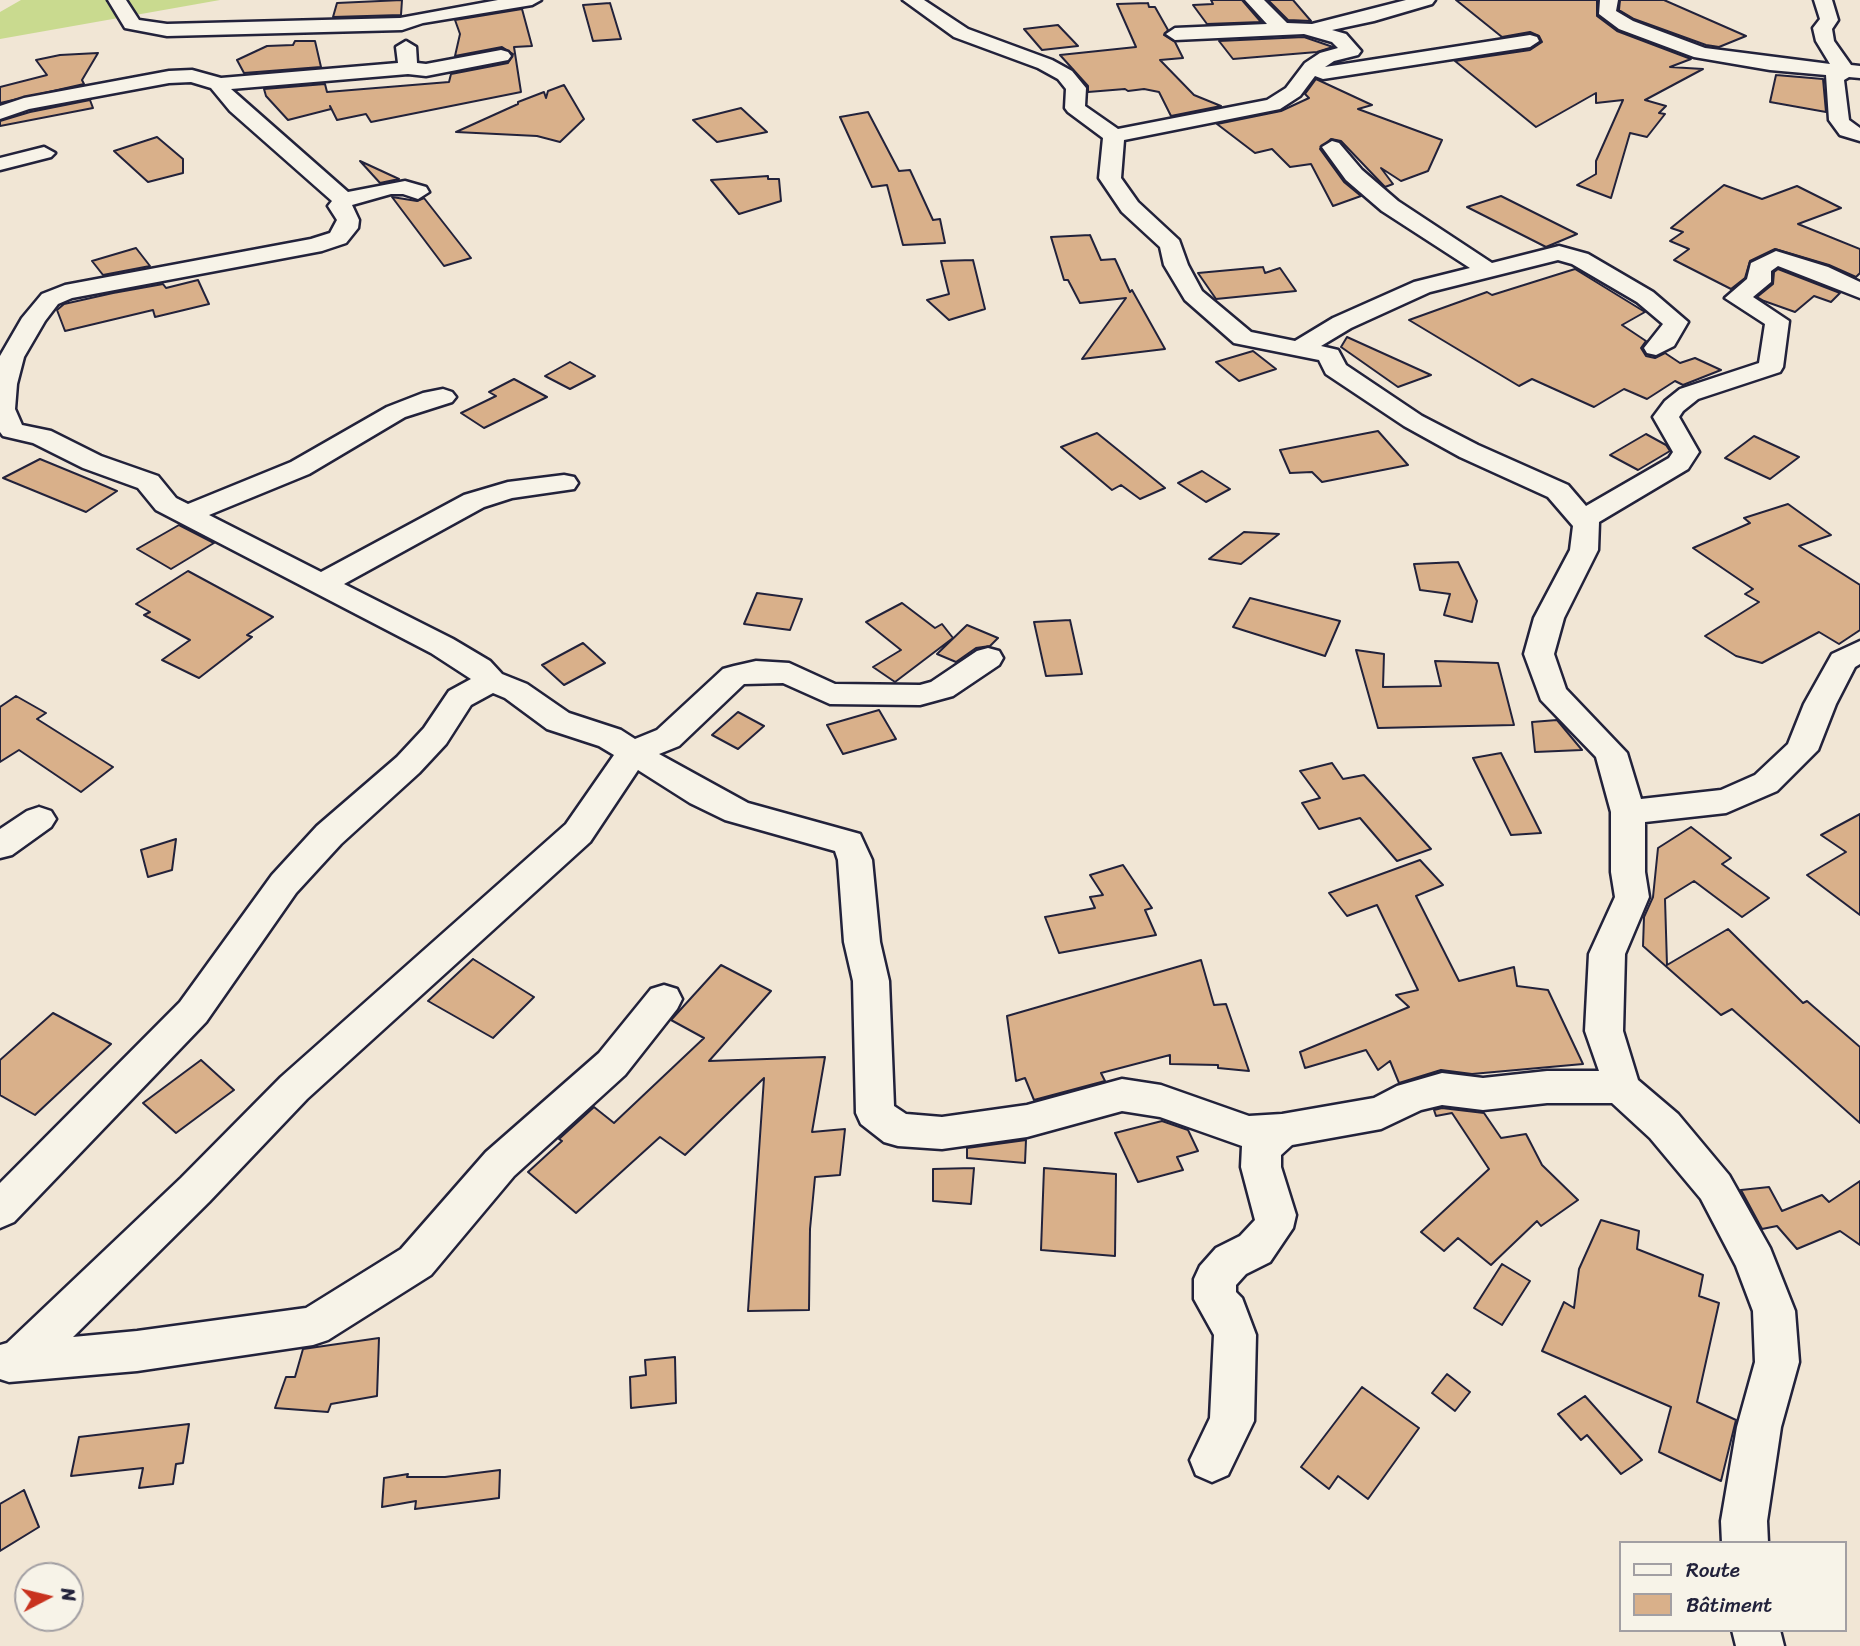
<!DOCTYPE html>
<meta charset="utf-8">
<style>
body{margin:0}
#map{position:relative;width:1860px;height:1646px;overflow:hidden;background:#f1e6d5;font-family:Sriracha,sans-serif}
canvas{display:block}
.legend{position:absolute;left:1619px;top:1541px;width:228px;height:91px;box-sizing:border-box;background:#f7f3e8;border:2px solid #a29fa3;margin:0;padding:9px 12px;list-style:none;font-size:21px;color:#22223b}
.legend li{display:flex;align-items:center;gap:14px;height:35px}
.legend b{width:35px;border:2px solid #a29fa3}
.north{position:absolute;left:14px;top:1562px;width:70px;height:70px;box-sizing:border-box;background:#f7f3e8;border:2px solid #a29fa3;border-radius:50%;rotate:83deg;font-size:19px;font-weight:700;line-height:28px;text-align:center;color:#22223b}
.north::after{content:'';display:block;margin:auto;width:24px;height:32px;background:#c8321e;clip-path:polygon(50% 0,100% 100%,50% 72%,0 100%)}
</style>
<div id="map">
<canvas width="1860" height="1646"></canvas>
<ul class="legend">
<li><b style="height:9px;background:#f7f3e8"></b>Route</li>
<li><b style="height:19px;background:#d9b08a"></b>Bâtiment</li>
</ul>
<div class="north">N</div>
</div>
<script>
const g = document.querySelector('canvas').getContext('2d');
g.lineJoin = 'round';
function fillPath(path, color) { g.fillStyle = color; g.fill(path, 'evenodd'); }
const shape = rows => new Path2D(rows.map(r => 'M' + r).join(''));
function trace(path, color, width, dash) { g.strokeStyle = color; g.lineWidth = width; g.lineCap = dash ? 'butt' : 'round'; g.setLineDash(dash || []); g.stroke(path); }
const green = shape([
 [21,0,220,0,0,39,0,12]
]);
const building = shape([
 [402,0,401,15,333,17,337,3,402,0],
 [1211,0,1242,0,1261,22,1207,24,1193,5,1213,4,1211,0],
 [1268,0,1293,0,1311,21,1288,20,1268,0],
 [1456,0,1597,0,1597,16,1617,31,1691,59,1670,67,1703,69,1645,100,1666,106,1659,113,1665,114,1647,137,1630,133,1611,198,1577,185,1596,174,1596,161,1623,100,1596,103,1596,93,1536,127,1455,61,1530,50,1542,42,1539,36,1530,32,1502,37,1456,0],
 [1620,0,1664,0,1746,36,1719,47,1706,45,1634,19,1619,10,1620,0],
 [610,3,621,39,593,41,583,5,610,3],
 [1148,3,1149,7,1155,7,1168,30,1164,35,1175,42,1183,58,1160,60,1194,95,1221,106,1171,116,1159,92,1144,89,1128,91,1125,89,1088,92,1088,86,1060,55,1136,47,1117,4,1148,3],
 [522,9,532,46,514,47,521,92,371,122,366,114,337,120,330,106,331,109,288,120,266,96,264,89,325,84,327,92,449,82,451,74,508,63,513,54,502,47,455,56,460,34,455,20,522,9],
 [1058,25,1078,46,1042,50,1024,29,1058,25],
 [1304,37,1333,47,1317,52,1233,59,1219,41,1304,37],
 [295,41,315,41,321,67,244,73,237,60,267,46,293,45,295,41],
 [98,53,82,80,84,84,0,103,0,87,47,75,36,60,60,55,98,53],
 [1776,75,1823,79,1826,112,1770,102,1776,75],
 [1316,79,1372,105,1358,109,1442,140,1428,171,1401,181,1381,168,1393,184,1385,187,1341,141,1331,139,1320,149,1344,182,1361,196,1333,206,1311,164,1290,167,1272,149,1255,153,1217,124,1281,111,1309,98,1305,94,1316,79],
 [564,85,584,119,560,142,537,136,456,132,518,104,518,102,544,92,546,98,548,91,564,85],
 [90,100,93,108,0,126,0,121,30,112,90,100],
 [741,108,767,132,717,142,693,120,741,108],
 [868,112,899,171,910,170,933,220,940,219,945,243,903,245,887,185,872,187,840,117,868,112],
 [157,137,183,159,183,173,148,182,114,151,157,137],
 [360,161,399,179,380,183,360,161],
 [768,176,768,179,779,179,781,201,739,214,711,180,768,176],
 [1724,185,1762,199,1797,186,1841,208,1798,224,1860,249,1860,273,1856,277,1829,265,1775,249,1750,261,1745,278,1731,289,1674,260,1689,249,1670,241,1683,232,1671,228,1724,185],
 [1501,196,1577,234,1546,247,1467,207,1501,196],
 [392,197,417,201,424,198,471,258,444,266,392,197],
 [1090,235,1101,260,1115,259,1130,292,1132,290,1165,349,1082,359,1126,298,1080,303,1068,280,1064,280,1051,237,1090,235],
 [136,248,150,266,103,275,92,261,136,248],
 [973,260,985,309,949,320,927,300,949,294,941,261,973,260],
 [1263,267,1265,273,1280,268,1296,291,1216,299,1198,273,1263,267],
 [1575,269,1645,312,1622,325,1646,341,1641,348,1646,356,1655,358,1665,353,1680,363,1695,358,1721,370,1683,385,1675,381,1647,399,1624,389,1594,407,1532,379,1519,386,1409,320,1487,292,1492,295,1575,269],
 [1778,269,1840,293,1831,302,1814,296,1795,312,1764,301,1757,297,1773,284,1774,272,1778,269],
 [198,280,209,304,155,317,153,310,65,331,57,310,64,304,113,293,163,284,166,288,198,280],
 [1347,337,1431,375,1398,387,1341,347,1347,337],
 [1253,351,1276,369,1239,381,1216,362,1253,351],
 [570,362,595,376,570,389,545,376,570,362],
 [514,379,547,397,484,428,461,413,496,396,489,392,514,379],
 [1378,431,1408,465,1322,482,1312,472,1290,473,1280,450,1378,431],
 [1097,433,1165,488,1140,499,1121,485,1112,490,1061,447,1097,433],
 [1646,434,1666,445,1670,451,1638,470,1610,455,1646,434],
 [1754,436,1799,457,1770,479,1725,458,1754,436],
 [40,459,91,480,117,491,86,512,3,478,40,459],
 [1202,471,1230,489,1206,502,1178,483,1202,471],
 [1788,504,1831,535,1799,546,1860,585,1860,630,1839,644,1819,632,1762,663,1736,656,1705,636,1759,602,1745,594,1753,589,1693,548,1750,523,1744,518,1788,504],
 [179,525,214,543,171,569,137,549,179,525],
 [1244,532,1279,534,1241,564,1209,559,1244,532],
 [1458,562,1477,601,1472,622,1444,615,1450,594,1420,590,1414,564,1458,562],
 [188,571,273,617,247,635,252,637,199,678,162,660,190,640,144,615,150,612,136,604,188,571],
 [757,593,802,599,790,630,744,624,757,593],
 [1250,598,1340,621,1325,656,1233,627,1250,598],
 [902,603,935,628,942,624,953,638,895,682,873,667,901,650,866,622,902,603],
 [1070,620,1082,674,1046,676,1034,622,1070,620],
 [967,625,998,638,990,646,976,648,956,662,937,654,967,625],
 [583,643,605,663,564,685,542,665,583,643],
 [1356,650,1384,654,1383,687,1441,686,1435,661,1498,663,1514,725,1378,728,1356,650],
 [16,696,46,713,37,719,113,767,81,792,19,750,0,762,0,707,16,696],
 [879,710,896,739,843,754,827,725,879,710],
 [738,712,764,726,738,749,712,735,738,712],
 [1557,720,1582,750,1535,752,1532,722,1557,720],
 [1501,753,1541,833,1511,835,1473,758,1501,753],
 [1332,763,1343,779,1364,775,1431,849,1397,861,1360,818,1319,829,1302,803,1320,798,1300,771,1332,763],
 [1860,814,1860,915,1807,875,1846,852,1821,835,1860,814],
 [1691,827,1731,858,1722,864,1769,898,1742,917,1694,881,1665,899,1667,965,1728,929,1803,1003,1807,1001,1860,1047,1860,1123,1732,1009,1721,1015,1643,946,1644,917,1653,897,1658,848,1691,827],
 [176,839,172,870,148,877,141,850,176,839],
 [1420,860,1443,885,1416,896,1459,981,1514,967,1517,986,1548,990,1583,1064,1472,1074,1441,1070,1399,1083,1390,1061,1378,1070,1366,1050,1305,1068,1300,1052,1409,1007,1396,995,1418,990,1377,905,1347,916,1329,893,1420,860],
 [1123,865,1152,908,1145,910,1156,935,1059,953,1045,917,1095,908,1090,897,1103,895,1090,875,1123,865],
 [473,959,534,997,493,1038,428,1001,473,959],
 [1201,960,1214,1005,1226,1004,1249,1071,1218,1068,1218,1065,1170,1064,1170,1055,1101,1073,1105,1081,1034,1100,1025,1078,1016,1081,1007,1016,1201,960],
 [721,965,771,991,709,1061,825,1057,812,1132,845,1129,840,1175,815,1177,810,1229,809,1310,748,1311,764,1078,685,1155,660,1137,576,1213,528,1172,562,1141,559,1139,594,1107,614,1123,704,1038,671,1020,721,965],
 [53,1013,111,1044,35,1115,0,1095,0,1060,53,1013],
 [201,1060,234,1090,176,1133,143,1103,201,1060],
 [1442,1108,1484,1113,1501,1138,1526,1134,1542,1165,1578,1200,1541,1226,1537,1221,1491,1265,1458,1238,1444,1251,1421,1232,1489,1169,1452,1113,1436,1116,1434,1110,1442,1108],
 [1162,1121,1188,1130,1198,1151,1177,1157,1183,1170,1138,1182,1115,1133,1162,1121],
 [1026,1140,1025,1163,967,1158,967,1148,1026,1140],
 [974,1168,971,1204,933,1201,933,1169,974,1168],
 [1044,1168,1116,1174,1115,1256,1041,1250,1044,1168],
 [1860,1181,1860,1245,1840,1231,1797,1249,1777,1226,1762,1229,1741,1190,1769,1187,1782,1211,1822,1195,1829,1202,1860,1181],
 [1601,1220,1639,1231,1637,1249,1703,1275,1699,1296,1719,1303,1697,1402,1736,1420,1721,1481,1659,1452,1671,1407,1542,1351,1564,1302,1574,1308,1579,1269,1601,1220],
 [1502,1264,1530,1281,1502,1325,1474,1308,1502,1264],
 [379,1338,377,1396,331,1404,328,1412,275,1408,286,1377,295,1377,303,1349,379,1338],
 [675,1357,676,1403,631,1408,630,1377,646,1375,645,1360,675,1357],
 [1447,1374,1470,1392,1455,1411,1432,1393,1447,1374],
 [1362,1387,1419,1428,1368,1499,1338,1476,1329,1489,1301,1467,1362,1387],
 [1585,1396,1642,1460,1621,1474,1587,1435,1581,1440,1558,1414,1585,1396],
 [189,1424,183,1463,176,1464,173,1484,139,1488,143,1468,71,1476,79,1437,189,1424],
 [500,1470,499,1498,415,1509,416,1501,382,1507,384,1478,408,1474,407,1477,445,1477,500,1470],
 [24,1490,39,1527,0,1551,0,1504,24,1490]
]);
const minor = shape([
 [108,0,126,0,139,20,167,24,400,18,498,0,541,0,532,5,423,23,402,30,167,36,125,28,108,0],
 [903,0,924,0,968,29,1052,60,1072,71,1086,88,1085,106,1118,129,1267,100,1286,88,1305,63,1320,53,1338,48,1332,42,1304,34,1175,40,1166,34,1175,28,1267,24,1245,0,1264,0,1287,23,1312,24,1406,0,1435,0,1432,4,1374,21,1332,30,1346,34,1361,51,1358,55,1334,61,1325,67,1530,35,1537,37,1539,41,1530,47,1323,79,1315,76,1300,96,1280,109,1124,140,1121,178,1138,202,1179,240,1188,265,1202,291,1251,332,1295,341,1333,318,1414,282,1470,268,1382,211,1346,180,1322,147,1332,141,1339,143,1362,170,1398,201,1492,263,1559,246,1588,254,1653,292,1688,322,1674,346,1656,355,1647,353,1644,348,1663,324,1637,302,1572,264,1558,260,1430,292,1351,328,1321,346,1338,350,1346,365,1422,416,1478,445,1568,485,1586,506,1669,458,1673,452,1653,417,1665,401,1680,389,1759,363,1765,324,1725,298,1747,279,1751,263,1776,251,1828,267,1860,282,1860,298,1778,266,1771,271,1771,282,1753,297,1789,321,1783,367,1780,372,1698,399,1683,411,1679,417,1699,452,1688,469,1599,522,1598,550,1564,618,1554,654,1566,689,1627,753,1641,799,1721,790,1755,775,1788,744,1804,704,1832,654,1860,641,1860,664,1855,667,1836,704,1818,750,1777,791,1726,813,1645,822,1645,872,1649,897,1625,954,1623,1031,1638,1080,1678,1114,1729,1175,1770,1248,1795,1311,1799,1362,1781,1427,1767,1521,1768,1543,1722,1543,1721,1521,1737,1427,1755,1362,1753,1311,1736,1266,1701,1199,1650,1138,1612,1103,1547,1103,1483,1110,1442,1105,1421,1110,1381,1129,1292,1145,1281,1155,1281,1167,1296,1215,1293,1228,1270,1262,1246,1274,1236,1285,1236,1292,1242,1298,1256,1335,1254,1421,1228,1475,1212,1482,1196,1475,1190,1460,1210,1418,1214,1335,1194,1299,1194,1279,1200,1266,1216,1248,1240,1236,1255,1220,1241,1167,1242,1146,1160,1117,1122,1111,1027,1137,942,1149,898,1146,884,1142,861,1124,856,1113,853,981,844,942,838,860,835,851,725,820,690,803,638,770,590,842,307,1099,209,1202,73,1337,137,1331,306,1308,401,1249,486,1152,599,1053,651,989,664,985,677,989,682,999,677,1009,625,1075,514,1176,431,1275,328,1340,313,1345,137,1371,9,1382,0,1379,0,1345,7,1343,181,1178,281,1077,566,824,614,755,599,746,547,729,505,698,493,693,471,705,446,744,419,773,341,844,296,893,206,1022,14,1222,0,1228,0,1183,180,1002,272,875,317,826,397,757,424,728,449,691,471,679,431,653,156,510,138,488,83,468,33,443,3,436,0,432,0,356,22,318,42,294,65,285,311,239,330,233,337,220,328,206,332,201,230,111,211,88,191,82,169,83,29,109,0,119,0,106,24,98,169,71,192,70,221,78,398,63,396,47,406,41,416,47,417,63,426,64,501,50,508,52,511,56,508,60,426,76,408,74,231,89,348,192,405,181,426,187,429,192,418,199,403,194,391,194,352,205,359,220,358,228,346,243,322,251,72,298,58,304,45,321,24,357,17,384,15,409,22,425,51,431,101,456,158,476,176,498,188,504,291,462,387,407,423,393,443,389,452,392,456,397,452,402,405,417,309,474,209,515,321,572,464,495,508,482,564,475,574,477,578,483,574,489,512,498,484,507,344,584,453,639,490,661,502,674,527,684,569,713,621,730,635,739,657,730,723,669,734,666,756,661,789,663,835,684,920,685,931,682,977,651,988,648,999,651,1003,658,999,665,953,696,920,705,830,704,783,683,744,684,679,746,659,754,748,803,860,834,872,860,880,942,889,981,894,1106,906,1114,942,1117,1027,1105,1122,1079,1161,1085,1249,1116,1282,1114,1374,1098,1397,1086,1442,1073,1483,1078,1547,1071,1599,1071,1585,1031,1589,954,1615,897,1611,872,1611,812,1596,757,1541,700,1524,654,1534,618,1570,550,1573,526,1548,497,1460,457,1404,426,1326,374,1319,360,1234,343,1185,300,1164,265,1160,247,1122,212,1099,178,1103,138,1068,112,1065,108,1066,89,1058,79,1038,68,954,37,903,0],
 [1600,0,1618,0,1616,11,1633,21,1705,48,1830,64,1816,41,1813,28,1820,19,1814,0,1832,0,1838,20,1832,29,1834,41,1851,65,1860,66,1860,78,1849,77,1844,80,1849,120,1860,128,1860,141,1840,135,1829,120,1826,75,1770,70,1694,57,1619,29,1599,14,1600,0],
 [44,147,55,153,51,157,0,170,0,158,44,147],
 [39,807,51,811,56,819,51,827,12,855,0,858,0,829,27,811,39,807],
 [1732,1630,1780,1630,1784,1646,1736,1646,1732,1630]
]);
fillPath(green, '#c9da8f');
fillPath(building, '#d9b08a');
trace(building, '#22223b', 2);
trace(minor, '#22223b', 5);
fillPath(minor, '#f7f3e8');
</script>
